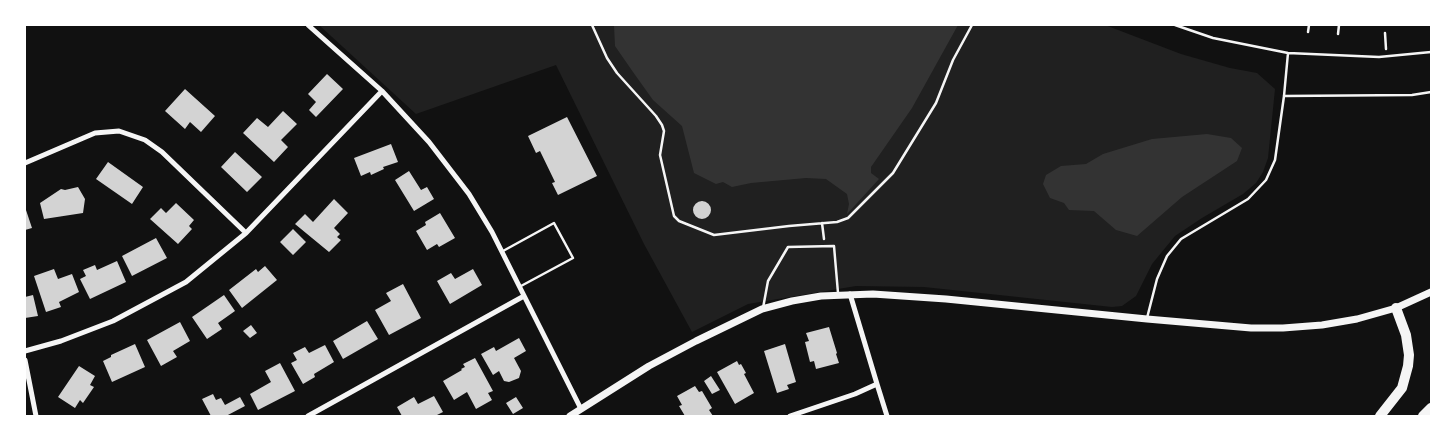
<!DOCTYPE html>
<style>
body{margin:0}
#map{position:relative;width:1456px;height:441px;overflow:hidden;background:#111;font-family:Commissioner,sans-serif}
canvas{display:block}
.frame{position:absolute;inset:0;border:26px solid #fff;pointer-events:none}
</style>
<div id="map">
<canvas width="1456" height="441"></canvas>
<div class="frame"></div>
</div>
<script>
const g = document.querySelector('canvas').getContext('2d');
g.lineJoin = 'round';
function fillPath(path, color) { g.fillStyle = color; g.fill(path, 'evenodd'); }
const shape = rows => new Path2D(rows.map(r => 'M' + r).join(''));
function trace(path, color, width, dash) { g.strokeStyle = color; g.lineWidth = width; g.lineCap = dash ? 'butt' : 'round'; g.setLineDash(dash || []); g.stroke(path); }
const green = shape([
 [319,25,1105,25,1181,54,1230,68,1257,73,1275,89,1268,158,1263,172,1256,183,1243,194,1202,218,1175,236,1152,264,1136,296,1122,306,1112,307,924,287,856,286,748,304,692,332,644,244,556,65,416,114]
]);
const water = shape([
 [614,25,958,25,912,108,871,167,871,173,879,179,847,214,849,204,847,194,826,179,806,178,751,183,732,187,723,182,716,184,694,173,682,126,653,100,633,72,615,46],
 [1207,134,1231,138,1242,148,1237,161,1182,197,1137,236,1116,230,1094,211,1069,210,1064,203,1050,198,1043,184,1046,175,1061,166,1086,164,1103,154,1152,139]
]);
const building = shape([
 [327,74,343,89,316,117,309,110,316,102,308,94],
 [185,89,215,116,201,132,190,122,185,129,165,111],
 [283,111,297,124,281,140,288,147,274,162,243,133,257,118,268,127],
 [567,117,597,176,558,195,552,183,555,182,540,151,536,153,528,136],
 [391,144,398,162,383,167,384,169,371,175,370,172,361,176,354,158],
 [235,152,262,177,247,192,221,167],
 [108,162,143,187,132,204,96,179],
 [409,171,421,190,427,187,434,199,414,211,395,180],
 [78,187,85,199,83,213,44,219,40,203,61,189,65,190],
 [334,199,348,213,334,228,340,234,337,237,341,240,329,252,295,224,305,214,313,222],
 '693 210a9 9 0 1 1 18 0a9 9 0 1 1-18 0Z',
 [176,203,194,220,189,226,192,229,178,244,150,219,161,208,166,213],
 [25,207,32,228,25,230],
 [440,213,455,238,439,247,437,244,427,250,416,231,426,225,425,222],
 [293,229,306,242,293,255,280,242],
 [156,238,167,258,132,276,122,256],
 [117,261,126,282,90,299,80,279,86,276,83,270,95,265,97,270],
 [265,266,277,280,242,308,229,290,256,269,258,272],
 [54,269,58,279,72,274,79,292,59,302,61,307,46,312,34,276],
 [473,269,482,285,450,304,437,281,451,273,455,279],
 [403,284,421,318,389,335,375,310,391,301,386,293],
 [33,295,38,316,25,318,25,297],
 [224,295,235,311,218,323,222,329,207,339,192,317],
 [367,321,378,339,343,359,333,341],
 [180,322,190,341,173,351,177,357,161,366,147,340],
 [251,325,257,333,250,338,243,331],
 [829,327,837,353,836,354,839,363,816,369,814,361,810,362,805,342,809,341,806,333],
 [519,338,526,351,514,358,521,371,519,378,509,382,504,381,499,371,493,375,481,354,494,347,496,351],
 [135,344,145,367,112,382,103,361,111,357,111,355],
 [785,344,796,382,787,385,789,389,777,393,764,351],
 [325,345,334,362,314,374,315,377,303,384,291,363,297,360,293,353,305,347,309,353],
 [475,358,493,391,488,393,492,400,476,409,467,392,454,400,443,381,462,370,461,369,465,367,463,364],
 [737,361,739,365,741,364,746,373,744,374,754,393,735,404,717,372],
 [280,363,295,391,258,410,250,394,271,382,265,371],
 [79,366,95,376,90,385,94,387,83,403,80,400,75,408,58,397],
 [711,376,720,390,712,394,704,381],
 [695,386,699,392,702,391,712,408,709,410,713,416,685,416,679,406,682,405,677,396],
 [213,394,216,400,221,398,225,405,240,397,245,406,226,416,211,416,202,399],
 [434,396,443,412,435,416,402,416,397,407,414,397,418,404],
 [516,397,523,408,513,414,506,403]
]);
const path = shape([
 [592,25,607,58,617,73,656,116,662,125,664,131,660,155,674,216,679,221,714,235,789,226,837,222,848,218,893,173,936,103,953,60,972,25],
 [1308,32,1309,25],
 [1385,33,1386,49],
 [1338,34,1339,25],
 [822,223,824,239]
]);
const service = shape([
 [1175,25,1213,38,1288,53,1379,57,1431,52],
 [1284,96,1412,95,1431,92],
 [503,251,554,223,573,258,521,286],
 [763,308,768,281,788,247,834,246,838,293],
 [1147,318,1157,279,1167,256,1181,239,1248,199,1266,180,1275,160,1284,96,1288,53]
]);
const minor = shape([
 [308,25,382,91,429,142,469,194,492,232,581,409],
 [25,163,95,133,119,131,145,140,162,152,246,233],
 [850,294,877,384],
 [25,351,61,341,113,321,186,282,246,233,382,91],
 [25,360,36,416],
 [308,416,524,296],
 [790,416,855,394,877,384,887,416]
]);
const tertiary = shape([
 [570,416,649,366,696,341,762,309,792,301,821,296,873,294,946,299,1147,319,1251,328,1283,328,1322,325,1357,319,1396,308,1431,292]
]);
const motorway = shape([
 [1380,416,1402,388,1408,366,1409,355,1406,335,1396,308],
 [1423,416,1431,408]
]);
fillPath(green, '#202020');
fillPath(water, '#333');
fillPath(building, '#d3d3d3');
trace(path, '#f5f5f5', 2.5);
trace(service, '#f5f5f5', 2.5);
trace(minor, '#f5f5f5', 5);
trace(tertiary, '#f5f5f5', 7);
trace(motorway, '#f5f5f5', 10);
</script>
